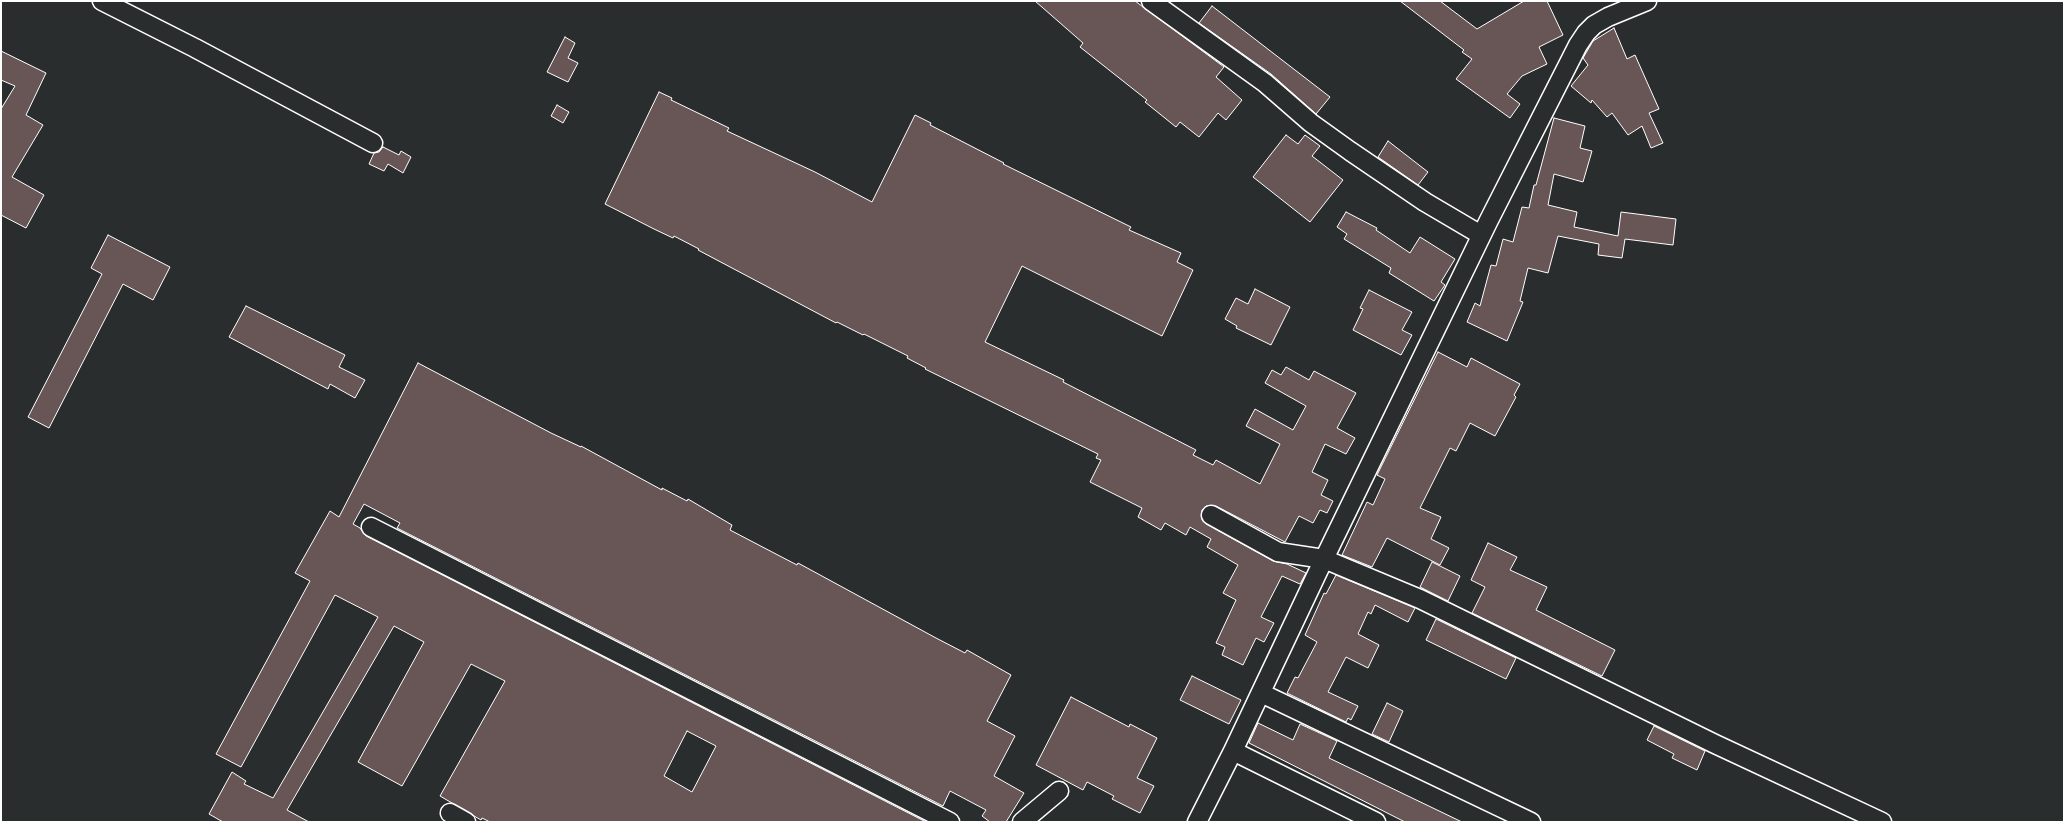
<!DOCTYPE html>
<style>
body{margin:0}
#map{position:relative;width:2065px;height:823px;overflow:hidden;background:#2a2d2e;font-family:"Architects Daughter",sans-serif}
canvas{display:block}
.frame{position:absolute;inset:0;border:2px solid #fff;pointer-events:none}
</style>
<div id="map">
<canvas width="2065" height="823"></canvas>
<div class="frame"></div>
</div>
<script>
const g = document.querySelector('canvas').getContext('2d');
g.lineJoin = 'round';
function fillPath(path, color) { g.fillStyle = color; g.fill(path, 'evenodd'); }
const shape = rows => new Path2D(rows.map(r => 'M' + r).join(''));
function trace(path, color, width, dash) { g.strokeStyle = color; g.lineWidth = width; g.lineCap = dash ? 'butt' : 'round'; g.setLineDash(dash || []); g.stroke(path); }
const building = shape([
 [1035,1,1135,1,1224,67,1216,77,1242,100,1226,120,1218,113,1199,137,1180,122,1176,127,1145,102,1147,100,1080,47,1083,43,1035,1],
 [1400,1,1440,1,1477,29,1524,1,1547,1,1563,35,1539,47,1547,64,1522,76,1507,94,1520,104,1510,118,1456,79,1472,59,1462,52,1464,50,1400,1],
 [1212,6,1330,97,1316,114,1271,74,1199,23,1212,6],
 [1614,28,1627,59,1635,55,1659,109,1649,113,1663,143,1651,148,1642,126,1628,135,1612,113,1607,117,1592,100,1591,103,1571,86,1588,65,1583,58,1593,41,1614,28],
 [565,37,575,43,568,58,578,63,568,82,547,72,565,37],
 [1,51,46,73,26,115,43,125,12,177,44,195,26,228,1,215,1,109,15,86,1,80,1,51],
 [659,92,672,98,671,100,729,128,727,131,815,172,872,202,915,115,931,123,930,125,1004,163,1003,164,1131,227,1129,230,1181,253,1177,262,1193,270,1162,336,1022,266,985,342,1064,380,1063,382,1196,450,1193,455,1213,465,1216,460,1260,484,1280,444,1246,426,1255,409,1293,430,1306,406,1265,383,1272,370,1281,375,1286,367,1309,380,1314,371,1356,393,1337,428,1355,438,1346,454,1325,444,1312,472,1328,480,1321,495,1333,501,1327,513,1320,510,1313,523,1299,516,1285,542,1216,506,1206,506,1202,510,1202,520,1206,524,1273,561,1287,564,1306,573,1300,584,1282,576,1261,617,1274,623,1264,642,1256,638,1243,665,1222,655,1225,647,1216,643,1236,600,1223,593,1238,565,1207,547,1211,539,1190,527,1186,535,1165,523,1161,530,1138,517,1142,508,1090,482,1101,460,1096,458,1098,454,925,369,926,368,907,358,908,356,864,334,863,335,837,322,836,323,698,250,699,249,674,236,673,238,654,229,605,204,659,92],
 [557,105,569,112,563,123,551,116,557,105],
 [1554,118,1585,126,1580,148,1592,151,1583,182,1554,174,1548,205,1577,212,1574,227,1618,236,1621,212,1676,219,1673,245,1625,239,1622,258,1598,255,1599,244,1558,236,1548,273,1528,268,1520,301,1523,302,1507,341,1467,322,1475,303,1480,306,1491,265,1496,266,1503,239,1513,242,1522,207,1529,208,1534,185,1536,185,1554,118],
 [1286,135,1298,144,1305,135,1320,146,1312,156,1343,180,1310,222,1253,177,1286,135],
 [1388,141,1428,172,1418,185,1378,157,1388,141],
 [383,147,399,155,401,151,411,157,403,173,388,164,384,171,369,164,374,153,379,152,383,147],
 [1346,212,1377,228,1376,230,1410,253,1420,237,1455,259,1441,282,1445,285,1434,301,1389,273,1391,268,1344,239,1347,234,1337,227,1346,212],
 [108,235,170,267,153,300,123,284,49,428,28,417,102,274,91,268,108,235],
 [1255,289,1290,307,1271,345,1236,328,1237,326,1225,319,1236,298,1248,304,1255,289],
 [1369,290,1412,312,1402,330,1412,335,1401,355,1353,330,1363,309,1360,308,1369,290],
 [246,306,345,355,339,367,365,380,355,398,330,384,328,389,229,337,246,306],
 [1438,352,1467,367,1471,358,1520,384,1514,395,1516,397,1495,436,1470,423,1456,451,1450,448,1420,508,1441,517,1431,539,1449,548,1440,565,1387,538,1372,567,1342,555,1367,502,1373,505,1385,479,1377,475,1438,352],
 [418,363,551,433,581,447,581,446,662,490,662,488,687,501,688,499,732,525,730,530,797,565,798,563,936,638,965,653,967,650,1011,675,987,721,1015,736,994,776,1024,793,1006,822,990,822,982,816,986,810,950,791,943,806,397,528,400,523,364,504,353,524,360,528,366,536,926,822,490,822,482,818,481,820,440,796,505,681,471,664,402,786,358,762,424,642,394,626,287,810,309,822,223,822,209,814,232,772,246,781,244,784,273,798,378,617,335,595,241,767,216,754,310,581,295,573,330,511,339,517,418,363],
 [687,731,716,746,692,792,664,776,687,731],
 [1488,543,1517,557,1510,570,1547,587,1536,610,1615,650,1602,676,1472,613,1485,587,1471,580,1488,543],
 [1432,562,1460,576,1448,601,1420,587,1432,562],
 [1336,575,1415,608,1408,622,1375,605,1371,614,1368,612,1358,634,1379,645,1368,668,1346,657,1328,692,1358,706,1351,720,1348,718,1346,722,1287,693,1295,677,1298,678,1317,642,1305,635,1324,593,1326,594,1336,575],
 [1436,619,1516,658,1506,679,1426,640,1436,619],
 [1192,676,1241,700,1229,724,1180,700,1192,676],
 [1071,697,1129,727,1130,724,1157,738,1137,778,1154,786,1140,813,1112,799,1114,796,1087,782,1083,790,1036,765,1071,697],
 [1387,703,1403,711,1389,742,1372,734,1387,703],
 [1258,723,1293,740,1300,724,1337,741,1329,758,1462,822,1405,822,1249,743,1258,723],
 [1654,726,1705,751,1697,770,1672,758,1674,754,1647,740,1654,726]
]);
const minor = shape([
 [102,1,195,48,373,143],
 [1151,1,1265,83,1311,123,1350,151,1425,202,1481,235],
 [1211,515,1278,552,1324,559,1420,599,1715,744,1882,822],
 [371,527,950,822],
 [1261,693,1531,822],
 [1233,751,1376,822],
 [450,813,466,822],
 [1022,822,1059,791],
 [1197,822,1233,751,1324,559,1488,222,1578,45,1586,33,1594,25,1608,17,1647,1]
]);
fillPath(building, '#685555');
trace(building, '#fff', 1);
trace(minor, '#fff', 21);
trace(minor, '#2a2d2e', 18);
</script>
